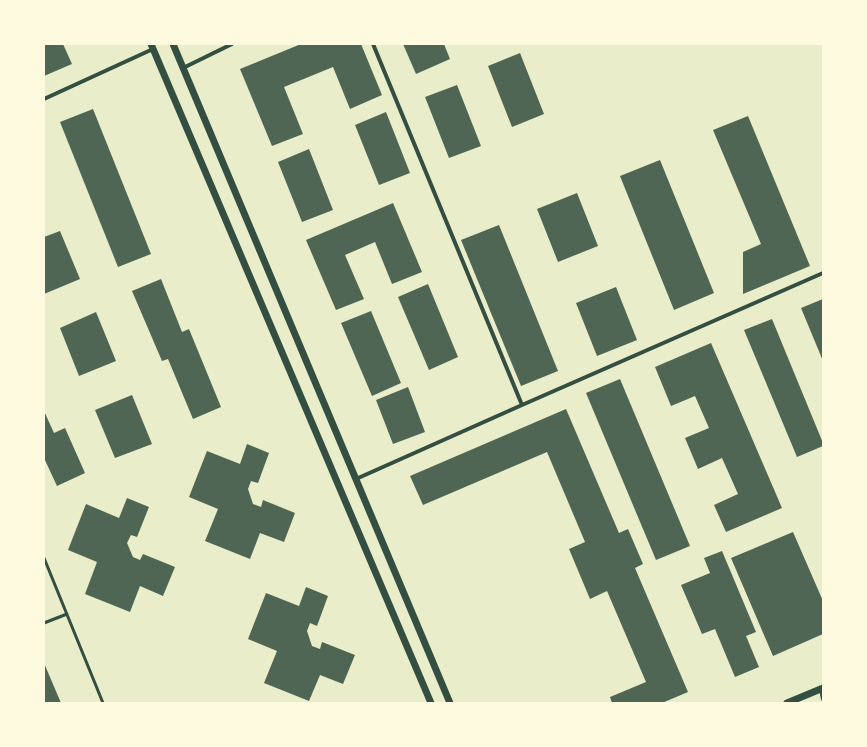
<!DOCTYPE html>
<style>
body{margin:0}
#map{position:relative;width:867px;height:747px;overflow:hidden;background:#e9edc9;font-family:"IBM Plex Sans",sans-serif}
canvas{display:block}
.frame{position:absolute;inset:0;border:45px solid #fefae0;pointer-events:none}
</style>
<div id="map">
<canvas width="867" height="747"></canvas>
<div class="frame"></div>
</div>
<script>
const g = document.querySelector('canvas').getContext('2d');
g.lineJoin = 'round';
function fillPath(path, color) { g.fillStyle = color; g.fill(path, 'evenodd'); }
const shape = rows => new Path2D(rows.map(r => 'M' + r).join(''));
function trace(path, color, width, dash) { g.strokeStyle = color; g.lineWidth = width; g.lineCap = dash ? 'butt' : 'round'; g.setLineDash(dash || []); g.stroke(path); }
const building = shape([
 [44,44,63,44,72,64,44,76],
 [301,44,361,44,382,95,350,109,333,67,284,87,303,134,272,146,240,69],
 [403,44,444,44,450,59,416,74],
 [520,53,544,114,512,127,488,66],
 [457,85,481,146,449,158,425,97],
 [93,109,151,254,118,267,60,122],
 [386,112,410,173,379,185,355,125],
 [748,116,810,266,743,294,743,252,761,244,713,130],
 [309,149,333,210,302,222,278,162],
 [660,160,714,293,674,310,620,176],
 [577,193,598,246,558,262,537,209],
 [393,203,422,272,392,284,375,242,345,255,364,299,336,310,306,240],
 [499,225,558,371,521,386,461,240],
 [60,231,80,279,44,294,44,237],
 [161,279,182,332,189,329,221,407,193,419,168,359,162,361,132,291],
 [428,284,458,357,429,370,398,297],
 [616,287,637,340,597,356,576,303],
 [823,299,823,361,801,308],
 [371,311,401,383,372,396,341,323],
 [96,312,116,361,79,376,60,328],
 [772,319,823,443,823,446,797,457,744,330],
 [711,343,782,508,726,532,714,505,738,494,722,458,698,469,685,438,709,428,695,396,671,406,655,367],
 [620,379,690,546,656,560,586,393],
 [408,387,425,432,393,444,376,400],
 [132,395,152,444,115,458,95,410],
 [566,409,619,533,628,529,643,564,635,568,688,692,662,703,612,703,610,697,646,682,607,591,590,599,569,549,585,542,547,452,423,505,410,476],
 [44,411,54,433,65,428,85,473,57,486,44,458],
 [247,444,269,453,258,483,251,481,248,489,253,504,261,507,263,500,295,513,284,542,260,533,250,559,205,541,218,509,189,497,207,451,240,464],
 [127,498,149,507,137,537,131,535,127,543,133,557,140,560,143,554,175,567,163,596,140,586,130,612,85,594,97,562,68,550,86,504,119,518],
 [793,532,823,601,823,634,773,656,731,558],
 [722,551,756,632,746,636,759,667,735,677,715,629,702,634,681,585,710,573,704,558],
 [306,587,328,596,317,626,310,623,307,631,312,646,320,649,322,642,355,655,343,684,320,675,309,701,264,683,277,651,248,639,266,593,299,606],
 [44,663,61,703,44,703]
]);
const service = shape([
 [44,558,103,703],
 [44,623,67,614]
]);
const minor = shape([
 [373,44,522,405],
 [183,68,232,44],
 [44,99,153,49],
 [356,479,522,405,823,273],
 [821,689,823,699]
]);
const tertiary = shape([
 [151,44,431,703],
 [173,44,450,703],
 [787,703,823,688]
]);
fillPath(building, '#4f6655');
trace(service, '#344e41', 3);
trace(minor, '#344e41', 4);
trace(tertiary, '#344e41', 7);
</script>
